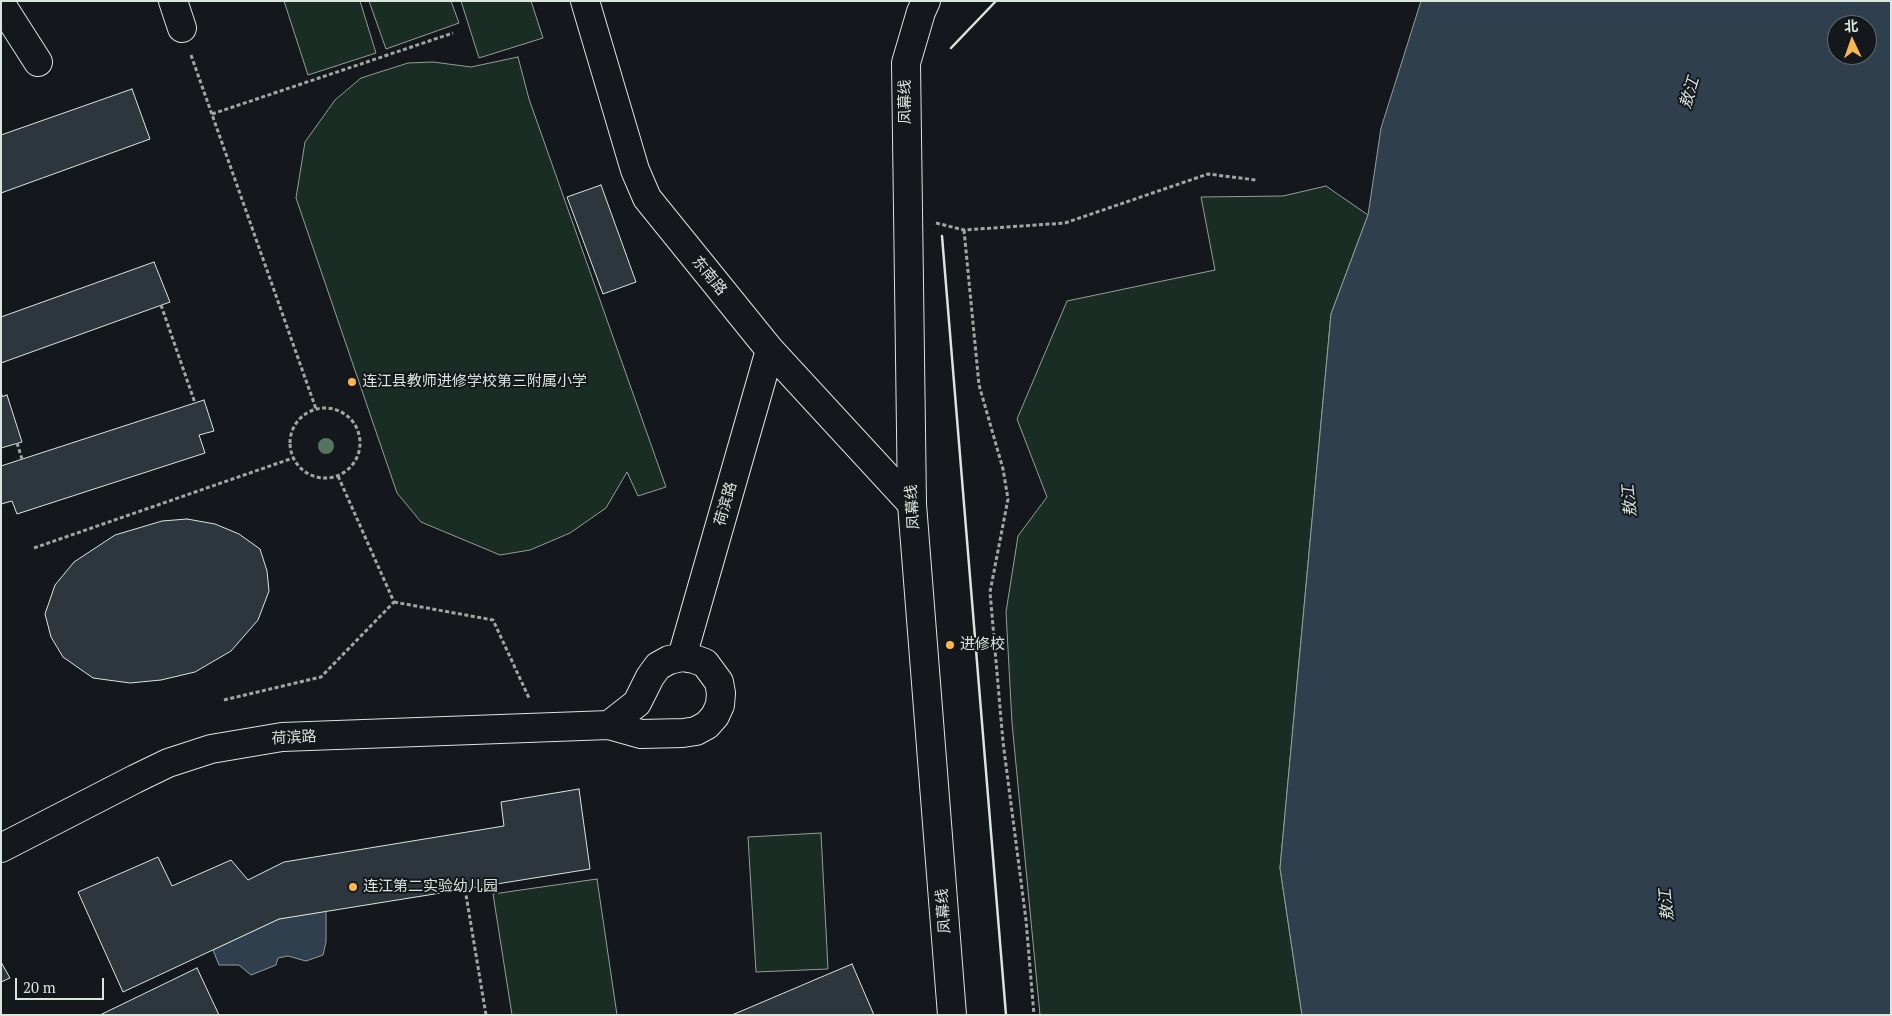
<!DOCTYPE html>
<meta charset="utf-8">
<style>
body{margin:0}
#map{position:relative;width:1892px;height:1016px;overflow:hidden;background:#14181c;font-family:"PT Serif","Noto Sans SC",serif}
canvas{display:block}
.frame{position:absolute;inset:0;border:2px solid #d8e6dc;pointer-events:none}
.north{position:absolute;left:1827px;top:15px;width:50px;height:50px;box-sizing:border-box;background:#14181c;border:1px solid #626a69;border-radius:50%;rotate:357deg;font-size:14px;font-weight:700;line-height:20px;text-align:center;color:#d8e6dc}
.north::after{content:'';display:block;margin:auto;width:18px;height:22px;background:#ffb74d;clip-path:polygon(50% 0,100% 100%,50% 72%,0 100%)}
.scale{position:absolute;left:15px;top:978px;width:89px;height:22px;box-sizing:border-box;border:2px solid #d8e6dc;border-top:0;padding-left:6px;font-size:15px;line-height:18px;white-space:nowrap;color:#d8e6dc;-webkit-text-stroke:4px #14181c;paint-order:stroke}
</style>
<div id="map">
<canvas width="1892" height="1016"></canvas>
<div class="frame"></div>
<div class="north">北</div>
<div class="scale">20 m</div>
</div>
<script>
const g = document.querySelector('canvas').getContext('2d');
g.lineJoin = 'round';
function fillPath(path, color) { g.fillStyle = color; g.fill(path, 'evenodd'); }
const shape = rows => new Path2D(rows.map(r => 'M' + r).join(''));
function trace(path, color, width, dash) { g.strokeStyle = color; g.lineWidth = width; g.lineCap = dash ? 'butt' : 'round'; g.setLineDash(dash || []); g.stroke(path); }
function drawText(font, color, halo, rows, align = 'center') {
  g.font = font + ' "PT Serif","Noto Sans SC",serif'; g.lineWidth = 4; g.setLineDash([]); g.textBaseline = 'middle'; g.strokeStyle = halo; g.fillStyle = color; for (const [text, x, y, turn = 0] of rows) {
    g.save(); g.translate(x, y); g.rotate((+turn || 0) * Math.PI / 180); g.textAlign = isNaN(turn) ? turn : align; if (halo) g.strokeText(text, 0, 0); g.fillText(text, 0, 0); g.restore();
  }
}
const green = shape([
 [284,1,360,1,376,53,308,75,284,1],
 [369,1,451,1,459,23,386,49,369,1],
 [461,1,531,1,543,38,479,58,461,1],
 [518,57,529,99,666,487,638,496,627,472,606,508,570,533,530,550,500,555,421,522,397,493,296,198,305,142,335,100,361,78,408,63,433,62,471,67,518,57],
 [1326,186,1368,215,1331,314,1280,868,1302,1015,1040,1015,1012,723,1006,612,1018,536,1047,497,1017,419,1067,301,1215,270,1201,197,1283,196,1326,186],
 [821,833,828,969,756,972,748,837,821,833],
 [597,879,617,1015,512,1015,493,894,597,879]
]);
const water = shape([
 [1421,1,1891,1,1891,1015,1302,1015,1280,868,1331,314,1368,215,1381,128,1421,1],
 [1837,25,1867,25,1867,55,1837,55,1837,25],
 [326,911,326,942,323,955,306,961,288,956,278,958,276,965,251,975,239,965,219,965,213,950,279,919,326,911]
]);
const building = shape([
 [132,89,150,139,1,193,1,135,132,89],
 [601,185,636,282,603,294,567,197,601,185],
 [154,262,170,302,1,363,1,317,154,262],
 [7,395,22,442,1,448,1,397,7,395],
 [204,400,214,431,199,435,205,453,17,514,12,501,1,504,1,466,204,400],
 [187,519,215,524,239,534,260,549,267,571,269,591,258,620,231,651,195,672,161,680,130,683,93,678,63,657,51,637,45,614,55,585,74,562,115,535,162,521,187,519],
 [579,789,590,869,279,919,123,992,78,892,158,857,172,886,231,860,248,880,284,862,504,826,501,802,579,789],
 [1,962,10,978,1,982,1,962],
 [852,964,874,1015,732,1015,852,964],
 [197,968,219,1015,100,1015,197,968]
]);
const path = shape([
 [191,55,316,409],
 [212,114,453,33],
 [936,223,964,230,1065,223,1208,174,1256,180],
 [964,230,979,385,1003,469,1008,499,990,592,1003,742,1026,920,1034,1015],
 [161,305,195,403],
 [1,395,2,397],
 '290 443a35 35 0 1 1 70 0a35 35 0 1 1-70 0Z',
 [17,443,22,459],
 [34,548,293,458],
 [394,602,493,620,529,698],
 [224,700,321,677,394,602,338,476],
 [465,889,486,1015]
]);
const minor = shape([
 [173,1,182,28],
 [585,1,635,170,647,198,770,350,912,504],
 [1,4,38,62],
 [682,657,770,350],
 [1,848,135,779,168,763,211,749,282,737,609,725,641,734,683,733,696,731,707,725,715,716,720,705,721,693,719,682,705,663,694,659,682,657,669,660,658,666,650,677,637,703,609,725]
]);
const major = shape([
 [926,1,921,12,906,63,912,504,952,1015]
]);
const wall = shape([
 [951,48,996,1],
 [942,236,1006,1015]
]);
const trees = [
 [326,446]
];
const markers = [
 [352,382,5,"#ffb74d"],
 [950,645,5,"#ffb74d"],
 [353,887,5,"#ffb74d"]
];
const streetNames = [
 ["凤幕线",906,102,-90],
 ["东南路",709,276,51],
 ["荷滨路",726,504,-74],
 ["凤幕线",913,507,-93],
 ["荷滨路",294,738,-3],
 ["凤幕线",944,911,-94]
];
const poiNames = [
 ["连江县教师进修学校第三附属小学",362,382],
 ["进修校",960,645],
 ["连江第二实验幼儿园",363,887]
];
const waterNames = [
 ["敖江",1690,93,-73],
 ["敖江",1630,501,-95],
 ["敖江",1667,905,-95]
];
fillPath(green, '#1a2d24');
trace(green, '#939e99', 1);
fillPath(water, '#2f3f4d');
trace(water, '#939e99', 1);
fillPath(building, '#2c363c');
trace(building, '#d8e6dc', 1);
trace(minor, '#d8e6dc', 30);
trace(major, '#d8e6dc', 30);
trace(path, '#9da8a2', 3, [4, 2.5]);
trace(minor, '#14181c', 28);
trace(major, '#14181c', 28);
trace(wall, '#d8e6dc', 2.5);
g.fillStyle = '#55745f';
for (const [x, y] of trees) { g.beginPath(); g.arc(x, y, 8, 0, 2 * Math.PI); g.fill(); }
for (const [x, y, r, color] of markers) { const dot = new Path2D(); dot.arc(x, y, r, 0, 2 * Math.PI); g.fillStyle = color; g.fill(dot); trace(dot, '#14181c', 2); }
drawText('15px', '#d8e6dc', '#14181c', streetNames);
drawText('15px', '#d8e6dc', '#14181c', poiNames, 'left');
drawText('italic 16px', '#d8e6dc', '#14181c', waterNames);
</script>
